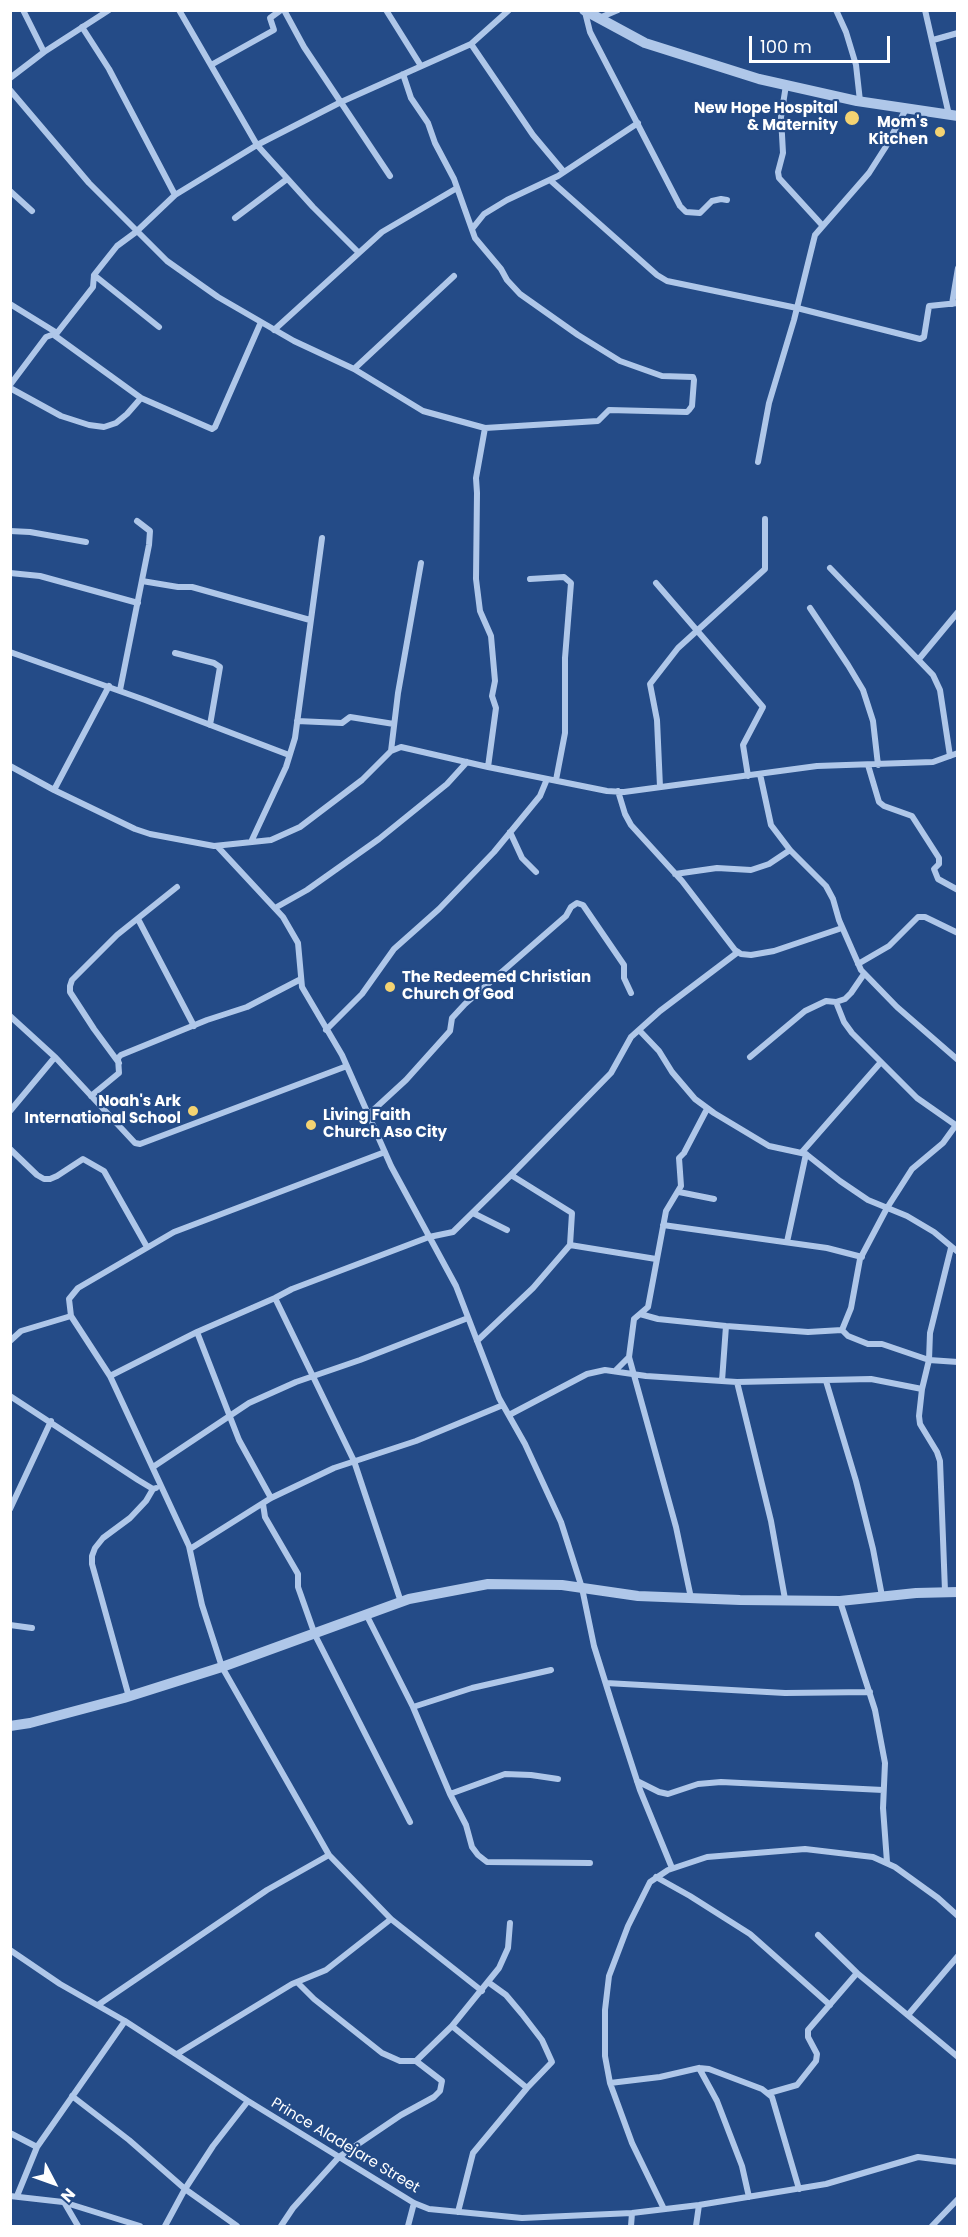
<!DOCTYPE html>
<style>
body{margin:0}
#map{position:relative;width:968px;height:2237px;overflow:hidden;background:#244b87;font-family:Poppins,sans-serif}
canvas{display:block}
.frame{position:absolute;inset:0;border:12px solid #fff;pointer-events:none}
.north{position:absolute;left:24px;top:2153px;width:60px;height:60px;-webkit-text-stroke:4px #244b87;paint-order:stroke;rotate:131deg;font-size:16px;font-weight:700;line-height:24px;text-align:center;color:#fff}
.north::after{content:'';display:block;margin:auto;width:21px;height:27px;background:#fff;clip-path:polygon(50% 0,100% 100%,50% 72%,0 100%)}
.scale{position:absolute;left:749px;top:36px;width:141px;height:27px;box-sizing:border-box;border:3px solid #fff;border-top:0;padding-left:8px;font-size:18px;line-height:21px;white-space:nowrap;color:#fff;-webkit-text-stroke:4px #244b87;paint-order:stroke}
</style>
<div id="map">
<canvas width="968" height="2237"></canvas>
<div class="frame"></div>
<div class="north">N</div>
<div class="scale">100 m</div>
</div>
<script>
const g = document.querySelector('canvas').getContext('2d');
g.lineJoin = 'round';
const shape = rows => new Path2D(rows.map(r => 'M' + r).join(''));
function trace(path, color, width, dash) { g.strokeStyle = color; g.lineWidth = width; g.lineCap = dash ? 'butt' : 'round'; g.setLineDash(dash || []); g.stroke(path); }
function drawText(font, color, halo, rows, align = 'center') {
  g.font = font + ' Poppins,sans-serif'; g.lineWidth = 4.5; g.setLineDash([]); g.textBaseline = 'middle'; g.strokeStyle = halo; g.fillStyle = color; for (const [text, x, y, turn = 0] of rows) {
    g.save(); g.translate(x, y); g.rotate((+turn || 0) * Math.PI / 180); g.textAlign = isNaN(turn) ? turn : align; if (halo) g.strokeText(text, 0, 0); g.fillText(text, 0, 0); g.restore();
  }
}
const minor = shape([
 [23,10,44,52],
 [179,10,257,145,313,207,358,252],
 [284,10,304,47,390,176],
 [386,10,421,66],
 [836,10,846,32,856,65,860,101],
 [925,10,949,115],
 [585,12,590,32,680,206,686,212,700,213,712,201,721,199,727,200],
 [599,18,618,10],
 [82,27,109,69,175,195],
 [933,40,958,33],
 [471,44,533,135,564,172],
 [211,65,274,30,270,18,281,10],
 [10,78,44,52,109,10],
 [786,85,781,117,783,153,778,172,779,178,822,225],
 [10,90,89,183,167,261,218,297,294,341,354,369,423,411,485,428,598,421,609,410,687,412,689,410,692,406,694,380,693,377,662,376,620,361,578,335,520,294,507,280,501,269,475,238,454,179,435,143,428,123,411,98,403,74],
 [550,180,657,275,667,281,797,308,920,339,924,337,929,306,958,303],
 [10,191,32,211],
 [235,218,287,179],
 [472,229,484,214,507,200,558,176,638,123],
 [94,275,159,327],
 [10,304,57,333],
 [952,304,958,268],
 [274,330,382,232,457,188],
 [54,335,141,398,212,429,215,427,261,322],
 [354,369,454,276],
 [10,385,46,337,57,333,93,287,94,275,117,246,136,232,175,195,257,145,341,102,471,44,509,10],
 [10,388,61,416,89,425,104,427,116,423,127,414,141,398],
 [485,428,476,478,477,493,476,579,480,611,491,636,495,681,492,696,496,708,488,767],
 [758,462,769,403,794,320,815,235,869,173,885,148,906,109],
 [10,531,30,532,86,542],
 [830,568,933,675,940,690,950,756],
 [10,573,40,576,138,603],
 [530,579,564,577,571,583,565,658,565,733,556,780],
 [142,581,178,587,192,587,310,620],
 [656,583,763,707,743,745,748,776],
 [810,608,848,665,863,690,873,721,878,765],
 [10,652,145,700,289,755],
 [175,653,214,663,220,667,210,725],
 [919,659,958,612],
 [120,690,149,545,150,531,137,521],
 [297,721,342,723,350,717,394,724],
 [391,751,398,693,421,563],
 [868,765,879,802,884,806,912,816,939,858,939,864,934,869,938,879,958,890],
 [10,766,54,790,135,829,150,834,214,846,271,840,300,827,362,780,391,751,401,747,488,767,607,791,624,792,817,766,933,762,958,753],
 [760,774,771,825,790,850,826,886,833,899,839,920,861,970,897,1007,958,1060],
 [660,787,657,720,650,684,678,648,765,569,765,519],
 [54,790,109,686],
 [618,791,625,814,631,825,682,881,735,950,741,954,751,955,774,951,842,928],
 [510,832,522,858,536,872],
 [251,842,286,767,295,738,322,538],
 [217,846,283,917,298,943,302,987,342,1055,391,1166,456,1286,499,1398,525,1444,561,1522,582,1588,594,1646,614,1710,640,1790,672,1868],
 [675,874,717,868,751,870,769,864,790,850],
 [275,908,307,890,379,839,447,784,467,762],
 [138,919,194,1026],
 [858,964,889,946,918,917,925,917,958,933],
 [836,1002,844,1022,852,1033,917,1098,957,1126],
 [10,1016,56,1058,135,1143,140,1144,347,1066],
 [326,1030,362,994,394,949,439,909,494,852,540,796,547,779],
 [639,1030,659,1051,672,1072,695,1099,714,1113,769,1146,806,1154,840,1181,868,1200,907,1216,934,1232,958,1252],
 [750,1057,805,1011,826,1001,836,1002,845,999,851,993,864,974],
 [119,1063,94,1029,70,992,70,986,72,980,117,935,177,887],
 [91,1096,119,1073,118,1058,121,1055,207,1020,247,1007,301,979],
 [10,1111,55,1057],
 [369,1114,406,1080,450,1031,452,1018,465,1004,566,916,571,907,577,903,583,905,624,965,624,978,631,993],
 [10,1149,37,1175,44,1179,50,1179,57,1176,83,1159,104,1171,147,1247],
 [385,1152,174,1232,78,1288,69,1299,71,1316,110,1376,189,1546,202,1605,222,1667,329,1855,391,1919,482,1991],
 [802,1152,881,1062],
 [511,1175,572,1213,570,1245],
 [679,1192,714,1199],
 [473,1213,507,1230],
 [663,1225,827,1248,862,1257],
 [787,1242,806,1154],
 [275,1298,354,1461,401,1602],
 [640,1314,658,1319,726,1326,808,1332,842,1330,851,1308,860,1259,887,1208,912,1169,943,1143,956,1125],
 [842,1330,848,1336,868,1344,882,1344,929,1360,958,1362],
 [197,1332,239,1440,271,1498],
 [10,1341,21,1331,71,1316],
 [477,1341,533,1288,570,1245,656,1259],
 [616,1370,629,1357],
 [110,1376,197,1332,275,1298,292,1289,429,1237,453,1232,511,1175,611,1073,631,1037,660,1011,738,952],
 [722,1381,726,1326],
 [826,1381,856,1481,873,1549,882,1596],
 [737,1382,771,1521,785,1599],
 [10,1396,138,1480,153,1489,156,1488],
 [509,1415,587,1374,605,1370,646,1376,737,1382,871,1379,922,1389],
 [153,1467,249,1403,296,1382,360,1360,468,1318],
 [263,1504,265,1517,298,1574,298,1587,315,1635,410,1822],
 [10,1509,51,1421],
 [190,1549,271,1498,334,1468,416,1441,503,1405],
 [945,1591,940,1461,937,1452,920,1424,919,1416,922,1389,929,1360,930,1333,951,1248],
 [691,1598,676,1527,629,1357,634,1319,648,1307,666,1211,681,1186,679,1158,684,1153,707,1109],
 [840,1601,875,1710,885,1763,883,1808,887,1862],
 [367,1616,413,1707,450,1794,466,1825,472,1847,478,1855,487,1862,590,1863],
 [10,1625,32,1628],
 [606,1683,785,1693,870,1692],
 [129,1697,92,1564,92,1556,95,1548,103,1538,130,1518,146,1501,153,1489],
 [413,1707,472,1688,551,1670],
 [637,1781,659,1792,668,1794,698,1784,721,1782,883,1790],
 [450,1794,505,1774,531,1775,558,1779],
 [656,1877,690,1896,750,1934,830,2005],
 [818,1935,857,1973,958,2057],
 [10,1950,60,1984,125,2021,248,2101,414,2203,429,2209,522,2218,632,2213,699,2205,826,2184,918,2157,958,2162],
 [297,1982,314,1999,382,2053,400,2061,416,2061,452,2026,499,1968,508,1948,510,1923],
 [98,2005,267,1890,329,1855],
 [908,2015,958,1956],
 [452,2026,527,2088],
 [177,2054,292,1984,326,1970,391,1919],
 [699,2068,717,2101,742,2166,749,2197],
 [610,2083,660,2077,699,2068,709,2069,762,2089,772,2097,799,2189],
 [769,2093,797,2085,816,2061,817,2054,808,2037,808,2030,857,1973],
 [72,2096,129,2140,185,2189,237,2226],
 [10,2133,37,2147],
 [10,2196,63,2202,140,2226],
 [17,2196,37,2147,125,2021],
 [64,2202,78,2226],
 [664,2209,632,2143,610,2083,605,2056,605,2010,609,1976,628,1926,650,1882,668,1870,707,1857,805,1849,873,1857,895,1867,938,1898,958,1916],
 [458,2212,473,2153,527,2088,552,2062,542,2040,522,2014,506,1995,488,1982],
 [165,2226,185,2189,213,2146,248,2101],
 [281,2226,293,2208,339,2157,401,2115,434,2097,440,2091,442,2081,416,2061],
 [408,2226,414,2203],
 [631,2226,632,2213],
 [696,2226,699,2205],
 [932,2226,958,2199]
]);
const tertiary = shape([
 [584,10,645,43,759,79,857,101,958,116],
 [10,1726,30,1723,124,1698,222,1667,409,1599,488,1584,562,1585,638,1596,740,1600,840,1601,916,1593,958,1592]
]);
const markers = [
 [852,118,8,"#f4d372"],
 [940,132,6,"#f4d372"],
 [390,987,6,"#f4d372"],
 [193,1111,6,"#f4d372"],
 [311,1125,6,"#f4d372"]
];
const poiNames = [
 ["New Hope Hospital",838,109],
 ["& Maternity",838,126],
 ["Mom's",928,123],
 ["Kitchen",928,140],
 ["The Redeemed Christian",402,978,"left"],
 ["Church Of God",402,995,"left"],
 ["Noah's Ark",181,1102],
 ["International School",181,1119],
 ["Living Faith",323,1116,"left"],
 ["Church Aso City",323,1133,"left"]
];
const streetNames = [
 ["Prince Aladejare Street",345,2146,31]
];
trace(minor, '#afc7e9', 6);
trace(tertiary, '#afc7e9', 10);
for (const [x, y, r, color] of markers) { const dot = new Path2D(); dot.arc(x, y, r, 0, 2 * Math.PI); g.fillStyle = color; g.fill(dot); trace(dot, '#244b87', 2); }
drawText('bold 15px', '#fff', '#244b87', poiNames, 'right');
drawText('15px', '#fff', '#244b87', streetNames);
</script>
